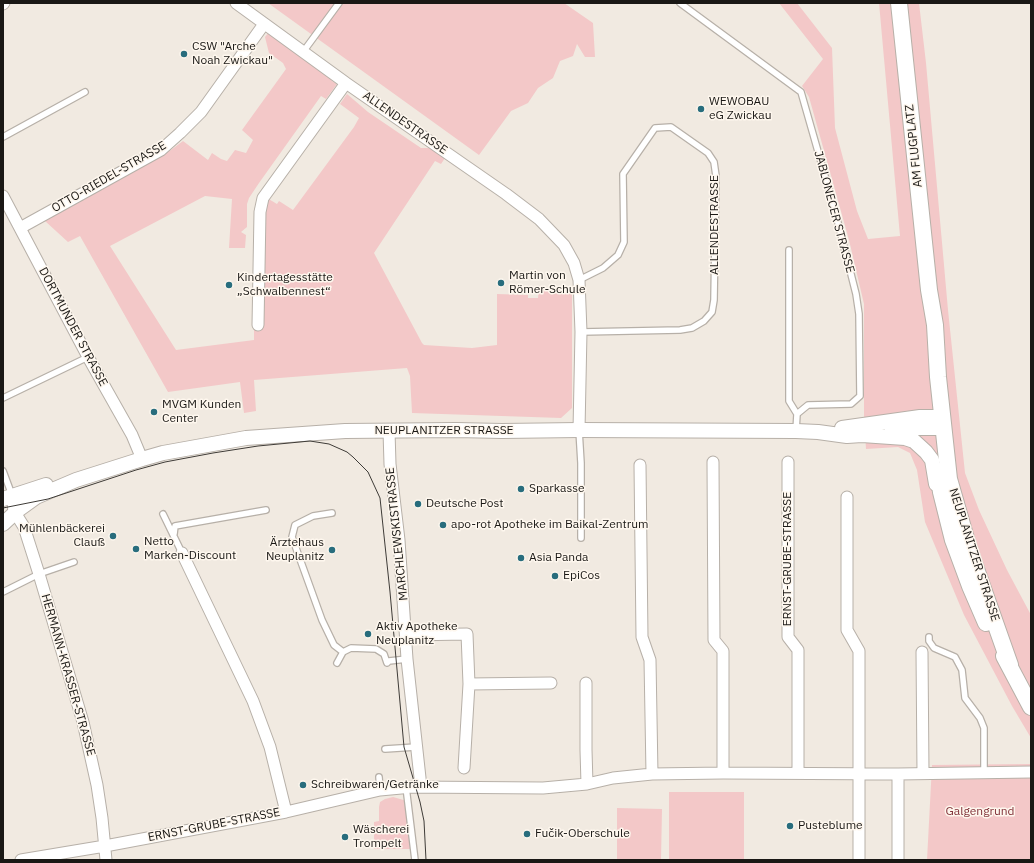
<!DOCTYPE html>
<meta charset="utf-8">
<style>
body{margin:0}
#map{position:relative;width:1034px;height:863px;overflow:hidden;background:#f1eae1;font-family:"IBM Plex Sans",sans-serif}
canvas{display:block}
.frame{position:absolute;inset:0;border:4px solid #1a1815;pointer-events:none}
</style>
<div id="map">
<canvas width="1034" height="863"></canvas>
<div class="frame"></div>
</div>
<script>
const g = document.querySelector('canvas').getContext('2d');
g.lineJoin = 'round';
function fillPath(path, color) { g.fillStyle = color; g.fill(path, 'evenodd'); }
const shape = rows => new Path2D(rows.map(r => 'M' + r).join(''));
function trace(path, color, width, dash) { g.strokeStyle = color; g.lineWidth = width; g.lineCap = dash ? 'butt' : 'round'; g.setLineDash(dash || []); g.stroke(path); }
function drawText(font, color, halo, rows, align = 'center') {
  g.font = font + ' "IBM Plex Sans",sans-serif'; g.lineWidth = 3; g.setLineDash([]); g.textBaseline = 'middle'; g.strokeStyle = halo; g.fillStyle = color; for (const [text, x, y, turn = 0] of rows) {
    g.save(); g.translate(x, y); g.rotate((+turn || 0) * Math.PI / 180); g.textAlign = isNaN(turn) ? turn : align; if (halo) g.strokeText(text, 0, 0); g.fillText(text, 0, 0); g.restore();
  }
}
const green = shape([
 [268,3,564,3,593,23,595,57,585,57,577,44,573,56,560,61,553,78,538,88,528,103,511,111,479,155],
 [779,3,797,3,832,48,835,128,857,211,868,239,900,236,879,3,919,3,926,63,948,310,965,473,979,510,1007,570,1031,615,1031,738,1012,706,964,615,925,522,917,470,910,453,898,447,866,449,864,416,864,304,849,240,809,97,802,86,823,59],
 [269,32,330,75,332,81,337,84,326,99,321,96,259,183,249,198,247,204,247,227,241,232,246,235,245,248,229,248,232,199,205,196,110,246,176,350,254,340,254,327,263,210,267,198,277,204,279,201,293,210,354,127,359,118,340,104,347,94,368,112,421,148,430,148,445,158,441,164,435,161,374,253,422,343,424,345,472,348,497,345,497,294,528,295,528,298,538,298,539,289,572,290,572,408,561,418,412,413,410,376,407,368,254,380,256,411,244,413,240,382,168,392,80,236,68,242,45,221,171,150,183,141,208,160,212,153,221,159,227,161,235,150,246,153,253,140,242,130,286,69,283,63,269,53,265,37],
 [1031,764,1031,860,927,860,932,765],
 [669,792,744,792,744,860,669,860],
 [393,797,407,801,411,849,374,849,374,822,379,821,379,807,380,802,385,799],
 [617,808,662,809,661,860,617,860]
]);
const service = shape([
 [680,3,801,92,835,211,856,294,859,314,860,396,851,404,808,405,797,414,796,431],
 [303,52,339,3],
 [3,137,85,92],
 [789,250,789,401,797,414],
 [579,280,603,268,618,255,624,242,623,174,655,128,671,127,708,153,714,162,716,176,714,300,712,312,704,321,692,328,680,330,581,332],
 [3,398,88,357],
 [579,430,581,463,581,538],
 [3,471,12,495],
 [332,513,313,516,295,525,292,537,322,620,334,645,343,652],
 [163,514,182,553],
 [174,534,175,526,266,510],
 [3,592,39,574,74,562],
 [929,637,929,641,934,648,955,657,962,670,965,698,980,718,984,728,984,772],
 [337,663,343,652,351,648,376,649,384,654,387,663,389,661,407,659],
 [385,749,416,747],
 [379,777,380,790],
 [406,787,415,860]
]);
const minor = shape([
 [236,3,346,83,506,194,539,219,564,245,574,263,579,280,581,332,579,430],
 [3,4,4,3],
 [3,196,88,357,132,435,142,459],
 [20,228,161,150,180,133,201,112,264,24],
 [258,325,260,212,263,198,346,83],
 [389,431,390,464,399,540,407,659,421,787],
 [713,462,714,640,723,651,723,773],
 [788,462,788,637,798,650,798,773],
 [640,465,642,637,650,660,652,774],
 [12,495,14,511,24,527,39,574,83,722,97,785,102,818,106,860],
 [847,497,847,630,859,651,859,860],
 [182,553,253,701,270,747,286,812],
 [406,635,467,634,469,684,464,768],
 [922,652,923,773],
 [586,683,586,750,587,784],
 [469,684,551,683],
 [898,774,898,860],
 [21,860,105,846,286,812,380,790,412,787,543,788,587,784,613,778,652,774,723,773,898,774,1031,772]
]);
const tertiary = shape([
 [842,428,920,417,943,417],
 [892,431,916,428,943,428],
 [3,499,46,485],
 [3,524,18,510,36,497,76,480,142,459,163,453,246,438,345,431,456,430,502,431,579,430,796,431,818,432,847,436,862,435,905,438,914,441,926,452,932,460,936,484]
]);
const secondary = shape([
 [899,3,929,290,935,325,938,377,949,479,969,549,1010,665],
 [938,471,941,492,953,540,970,586,986,623],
 [1004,656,1031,707]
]);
const tram = shape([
 [3,508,48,499,136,470,165,462,213,453,258,446,310,441,329,444,347,452,353,457,368,472,380,498,390,592,404,747,420,802,424,821,426,860]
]);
const markers = [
 [184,54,4,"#286d7d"],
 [701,109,4,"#286d7d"],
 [501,283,4,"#286d7d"],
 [229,285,4,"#286d7d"],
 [154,412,4,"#286d7d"],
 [521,489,4,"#286d7d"],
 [418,504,4,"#286d7d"],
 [443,525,4,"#286d7d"],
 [113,536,4,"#286d7d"],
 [136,549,4,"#286d7d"],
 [332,550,4,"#286d7d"],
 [521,558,4,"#286d7d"],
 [555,576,4,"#286d7d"],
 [368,634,4,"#286d7d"],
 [303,785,4,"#286d7d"],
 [790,826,4,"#286d7d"],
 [527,834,4,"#286d7d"],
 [345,837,4,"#286d7d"]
];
const poiNames = [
 ["CSW \"Arche",192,47],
 ["Noah Zwickau\"",192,61],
 ["WEWOBAU",709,102],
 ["eG Zwickau",709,116],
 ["Martin von",509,276],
 ["Römer-Schule",509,290],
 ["Kindertagesstätte",237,278],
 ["„Schwalbennest“",237,292],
 ["MVGM Kunden",162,405],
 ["Center",162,419],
 ["Sparkasse",529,489],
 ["Deutsche Post",426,504],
 ["apo-rot Apotheke im Baikal-Zentrum",451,525],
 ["Mühlenbäckerei",105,529,"right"],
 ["Clauß",105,543,"right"],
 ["Netto",144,542],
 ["Marken-Discount",144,556],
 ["Ärztehaus",324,543,"right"],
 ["Neuplanitz",324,557,"right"],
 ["Asia Panda",529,558],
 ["EpiCos",563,576],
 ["Aktiv Apotheke",376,627],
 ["Neuplanitz",376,641],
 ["Schreibwaren/Getränke",311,785],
 ["Pusteblume",798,826],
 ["Wäscherei",353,830],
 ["Trompelt",353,844],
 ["Fučik-Oberschule",535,834]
];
const streetNames = [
 ["ALLENDESTRASSE",405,123,35],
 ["AM FLUGPLATZ",914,146,-96],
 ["OTTO-RIEDEL-STRASSE",109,177,-30],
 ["JABLONECER STRASSE",834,212,75],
 ["ALLENDESTRASSE",715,225,-90],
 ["DORTMUNDER STRASSE",73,327,62],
 ["NEUPLANITZER STRASSE",444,431],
 ["MARCHLEWSKISTRASSE",397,534,-96],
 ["NEUPLANITZER STRASSE",974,555,72],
 ["ERNST-GRUBE-STRASSE",788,559,-90],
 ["HERMANN-KRASSER-STRASSE",68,675,74],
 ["ERNST-GRUBE-STRASSE",214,825,-11]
];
const parkNames = [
 ["Galgengrund",980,812]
];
fillPath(green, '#f3c8c8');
trace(service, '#b7b0a8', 8);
trace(minor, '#b7b0a8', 13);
trace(tertiary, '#b7b0a8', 16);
trace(secondary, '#b7b0a8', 18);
trace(service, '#fff', 5.5);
trace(minor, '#fff', 11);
trace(tertiary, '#fff', 14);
trace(secondary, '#fff', 16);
trace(tram, '#3e3b37', 1);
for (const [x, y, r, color] of markers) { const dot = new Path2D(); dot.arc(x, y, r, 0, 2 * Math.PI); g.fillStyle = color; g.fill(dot); trace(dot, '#fef7ee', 1.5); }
drawText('12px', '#1a1815', '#fef7ee', poiNames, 'left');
drawText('12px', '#1a1815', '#fef7ee', streetNames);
drawText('12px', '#813138', '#fef7ee', parkNames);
</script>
